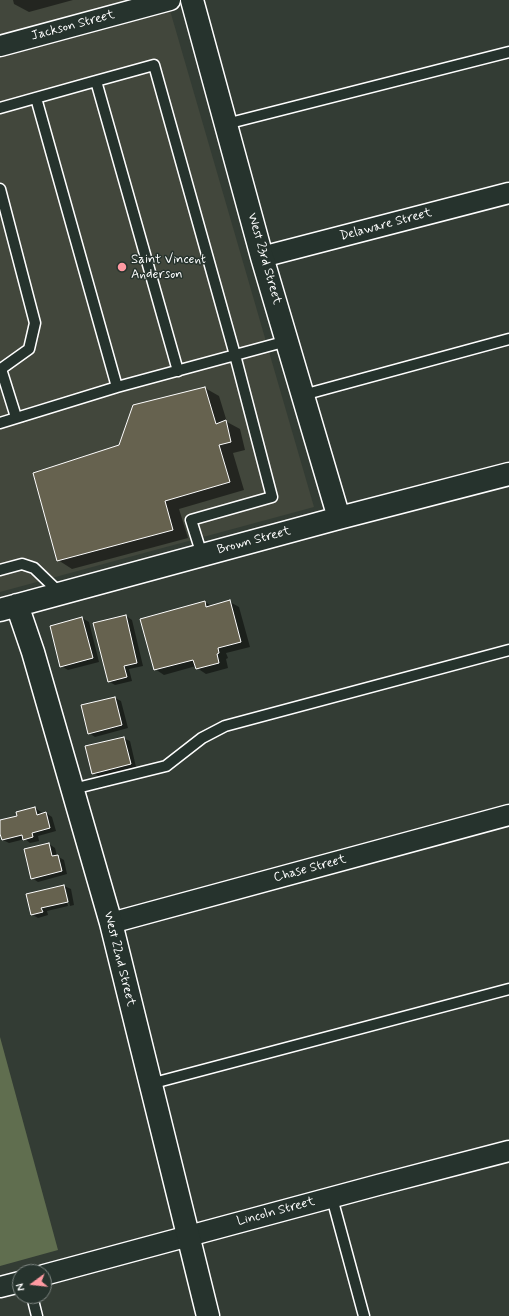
<!DOCTYPE html>
<style>
body{margin:0}
#map{position:relative;width:509px;height:1316px;overflow:hidden;background:#333c34;font-family:Mynerve,sans-serif}
canvas{display:block}
.north{position:absolute;left:12px;top:1264px;width:40px;height:40px;box-sizing:border-box;background:#26332d;border:1px solid #7d8581;border-radius:50%;rotate:255deg;font-size:11px;font-weight:700;line-height:16px;text-align:center;color:#fff}
.north::after{content:'';display:block;margin:auto;width:14px;height:18px;background:#ff9aa2;clip-path:polygon(50% 0,100% 100%,50% 72%,0 100%)}
</style>
<div id="map">
<canvas width="509" height="1316"></canvas>
<div class="north">N</div>
</div>
<script>
const g = document.querySelector('canvas').getContext('2d');
g.lineJoin = 'round';
function fillPath(path, color) { g.fillStyle = color; g.fill(path, 'evenodd'); }
const shape = rows => new Path2D(rows.map(r => 'M' + r).join(''));
function trace(path, color, width, dash) { g.strokeStyle = color; g.lineWidth = width; g.lineCap = dash ? 'butt' : 'round'; g.setLineDash(dash || []); g.stroke(path); }
function drawText(font, color, halo, rows, align = 'center') {
  g.font = font + ' Mynerve,sans-serif'; g.lineWidth = 3; g.setLineDash([]); g.textBaseline = 'middle'; g.strokeStyle = halo; g.fillStyle = color; for (const [text, x, y, turn = 0] of rows) {
    g.save(); g.translate(x, y); g.rotate((+turn || 0) * Math.PI / 180); g.textAlign = isNaN(turn) ? turn : align; if (halo) g.strokeText(text, 0, 0); g.fillText(text, 0, 0); g.restore();
  }
}
const built = shape([
 [0,0,167,0,314,507,0,592]
]);
const green = shape([
 [0,1037,58,1250,0,1266]
]);
const shadow = shape([
 [13,0,73,0,29,12,14,4],
 [205,388,219,396,227,422,240,429,245,450,233,453,244,490,179,509,188,538,72,569,58,560,120,445],
 [205,602,212,606,230,602,239,607,250,647,226,653,228,658,226,659,228,668,206,674,197,668,196,666,164,675,155,669],
 [126,616,132,620,143,666,129,669,132,681,115,685,108,681],
 [82,618,89,622,99,662,68,670,61,666],
 [115,698,121,701,128,728,95,737,89,733],
 [123,738,130,741,136,767,100,777,93,773],
 [35,808,41,812,42,814,46,813,52,817,56,831,38,836,39,841,30,843,25,839,9,843,3,840,0,829,0,821,18,816],
 [49,844,55,848,57,856,64,860,67,874,38,882,32,878],
 [64,886,71,889,74,905,70,906,66,889,64,889,68,906,47,911,48,915,38,918,31,914,27,894]
]);
const building = shape([
 [205,387,216,424,226,420,231,442,219,445,230,482,165,501,173,530,57,561,33,473,119,445,133,405,205,387],
 [230,600,241,642,218,648,219,653,217,654,219,663,196,669,193,660,154,670,140,619,205,601,206,607,230,600],
 [126,615,137,663,124,666,127,677,108,682,93,623,126,615],
 [82,617,93,658,60,667,50,626,82,617],
 [115,697,122,725,88,734,81,705,115,697],
 [124,737,131,764,92,774,85,746,124,737],
 [35,807,37,815,46,812,50,828,32,833,33,837,23,840,22,835,2,840,0,834,0,820,17,816,16,812,35,807],
 [49,843,52,856,58,855,62,871,31,879,24,849,49,843],
 [64,885,68,902,41,908,43,912,31,915,26,894,64,885]
]);
const service = shape([
 [36,98,117,387],
 [0,108,96,81],
 [226,124,509,52],
 [0,189,35,323,29,349,1,369,16,417],
 [178,371,96,81,154,65,235,355,272,497,191,520,202,555],
 [303,395,509,339],
 [0,423,117,387,287,341],
 [0,570,22,564,34,568,61,594],
 [73,789,166,766,202,738,225,726,509,650],
 [150,1084,509,989],
 [332,1198,364,1316],
 [32,1296,37,1316]
]);
const minor = shape([
 [0,46,170,0],
 [262,257,509,193],
 [111,923,509,815],
 [44,1275,378,1185,509,1151],
 [0,1287,20,1282]
]);
const tertiary = shape([
 [192,0,262,257,339,518],
 [17,605,33,652,111,923,208,1316],
 [0,610,339,518,509,474]
]);
const markers = [
 [122,267,5,"#ff9aa2"]
];
const streetNames = [
 ["Jackson Street",73,26,-15],
 ["Delaware Street",386,225,-15],
 ["West 23rd Street",264,259,74],
 ["Brown Street",254,541,-15],
 ["Chase Street",310,869,-15],
 ["West 22nd Street",119,959,76],
 ["Lincoln Street",276,1212,-15]
];
const poiNames = [
 ["Saint Vincent",131,260],
 ["Anderson",131,275]
];
fillPath(built, '#42473c');
fillPath(green, '#606e4f');
fillPath(shadow, '#0007');
fillPath(building, '#66624f');
trace(building, '#fff', 1);
trace(service, '#fff', 13);
trace(minor, '#fff', 23);
trace(tertiary, '#fff', 25);
trace(service, '#26332d', 10);
trace(minor, '#26332d', 20);
trace(tertiary, '#26332d', 22);
for (const [x, y, r, color] of markers) { const dot = new Path2D(); dot.arc(x, y, r, 0, 2 * Math.PI); g.fillStyle = color; g.fill(dot); trace(dot, '#26332d', 1.5); }
drawText('13px', '#fff', '#26332d', streetNames);
drawText('13px', '#fff', '#26332d', poiNames, 'left');
</script>
